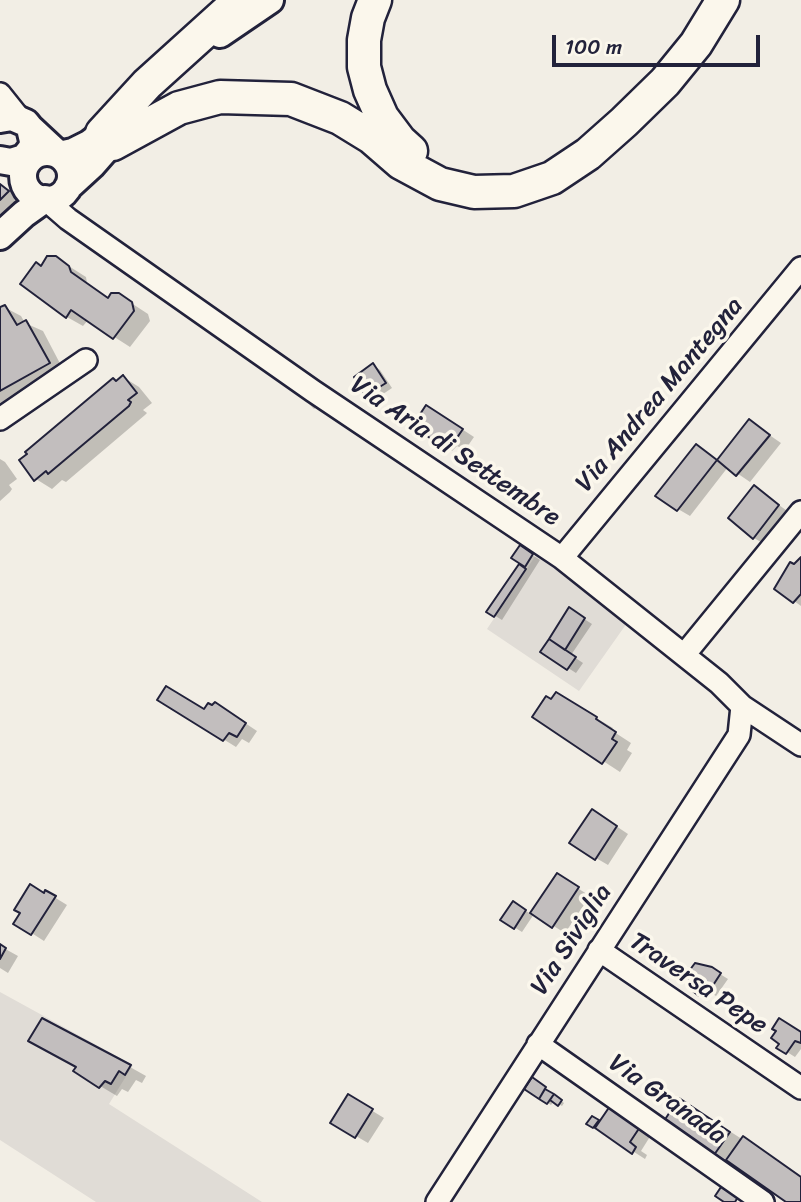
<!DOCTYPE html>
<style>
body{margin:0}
#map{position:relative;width:801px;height:1202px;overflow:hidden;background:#f2eee5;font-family:Sriracha,sans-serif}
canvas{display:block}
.scale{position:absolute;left:552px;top:35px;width:208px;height:32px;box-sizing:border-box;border:4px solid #22223b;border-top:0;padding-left:9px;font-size:21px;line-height:24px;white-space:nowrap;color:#22223b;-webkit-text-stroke:5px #fbf7ec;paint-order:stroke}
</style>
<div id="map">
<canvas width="801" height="1202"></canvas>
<div class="scale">100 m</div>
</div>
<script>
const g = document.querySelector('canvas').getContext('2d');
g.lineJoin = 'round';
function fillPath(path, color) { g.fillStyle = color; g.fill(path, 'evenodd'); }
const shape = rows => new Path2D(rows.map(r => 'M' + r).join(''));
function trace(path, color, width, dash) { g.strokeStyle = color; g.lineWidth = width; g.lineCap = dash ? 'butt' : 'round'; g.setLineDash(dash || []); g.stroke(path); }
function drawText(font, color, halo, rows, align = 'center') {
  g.font = font + ' Sriracha,sans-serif'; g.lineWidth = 7; g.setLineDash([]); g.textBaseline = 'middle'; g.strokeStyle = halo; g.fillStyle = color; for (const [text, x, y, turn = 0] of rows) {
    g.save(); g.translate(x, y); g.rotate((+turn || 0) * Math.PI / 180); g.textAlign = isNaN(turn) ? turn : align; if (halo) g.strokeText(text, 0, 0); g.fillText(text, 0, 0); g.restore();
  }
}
const built = shape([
 [536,555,627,623,579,691,487,629],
 [0,992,133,1065,109,1104,262,1202,96,1202,0,1140]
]);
const shadow = shape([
 [0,183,20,199,0,217],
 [56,258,86,277,87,283,109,299,119,295,148,314,150,321,130,347,88,320,83,326,67,317,23,284],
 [4,307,21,316,25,323,43,331,65,373,0,409,0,309],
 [373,365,380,370,392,388,374,400,366,395],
 [123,377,139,387,152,403,143,410,147,413,145,415,66,482,62,480,52,489,36,479],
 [311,397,323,403,314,409,306,401],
 [439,414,474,437,465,450,457,446,452,451,440,444],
 [749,421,781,443,750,482,728,467,690,516,678,509,709,454,718,461],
 [0,459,5,462,17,479,9,485,12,489,10,492,0,501],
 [754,487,790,513,766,545,754,538,730,517],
 [528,552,540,560,502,620,489,612],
 [801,559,801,606,776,588],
 [570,610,592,624,571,655,583,663,576,673,543,652],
 [160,700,204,711,227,711,257,731,249,743,242,739,236,747],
 [552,701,573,704,613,728,611,730,631,743,627,750,632,753,620,772,534,716],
 [604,818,628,834,608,865,596,858],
 [557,875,590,896,565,933,534,914,522,932,514,927,513,903,531,914],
 [46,892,67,905,44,941,16,923,22,913],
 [0,946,18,956,8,973,0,968],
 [720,974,728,979,716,996,711,993,708,999,700,994,699,976],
 [42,1020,130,1067,146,1076,142,1083,136,1080,128,1092,122,1089,117,1096,75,1071,78,1066],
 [801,1034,801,1049,795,1057,779,1047],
 [540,1084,564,1103,562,1106,554,1101,551,1105,527,1088],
 [348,1096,384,1118,368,1143,332,1122],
 [692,1107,801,1177,801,1202,790,1202,666,1120],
 [610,1109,651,1135,641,1151,647,1155,645,1159,589,1123,592,1118,600,1123]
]);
const building = shape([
 [0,184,9,191,0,200,0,184],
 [47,256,56,256,69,266,71,272,108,298,111,293,119,293,132,302,134,311,113,339,71,310,66,318,20,284,36,262,41,266,47,256],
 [5,305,17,325,26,320,50,363,0,391,0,307,5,305],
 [373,363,386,383,365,396,354,377,373,363],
 [123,375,137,393,128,400,131,402,129,406,48,474,46,471,34,481,19,460,27,454,25,452,113,378,116,381,123,375],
 [426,405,463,429,452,445,445,439,439,445,413,425,426,405],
 [749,419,770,435,736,476,717,460,749,419],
 [696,444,717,460,677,511,655,496,696,444],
 [754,485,779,505,753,539,728,518,754,485],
 [520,545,533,554,525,567,511,558,520,545],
 [801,557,801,594,793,603,774,589,790,562,794,564,801,557],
 [519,564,526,569,494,617,486,612,519,564],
 [569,607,585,618,565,650,549,639,569,607],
 [549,639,576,657,567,670,540,652,549,639],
 [166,686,204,709,208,703,212,705,215,702,246,723,237,737,229,733,223,741,157,700,166,686],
 [556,692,597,717,596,719,616,732,612,739,617,742,602,764,532,717,546,696,551,699,556,692],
 [592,809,617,826,595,860,569,843,592,809],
 [557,873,579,887,552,928,530,913,557,873],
 [30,884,44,893,45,890,56,896,31,935,13,924,20,913,14,910,30,884],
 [513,901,526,910,514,929,500,920,513,901],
 [0,944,6,948,0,959,0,944],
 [695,963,712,967,721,973,708,993,703,990,699,996,690,989,692,986,687,983,688,980,692,983,696,976,689,971,695,963],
 [42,1018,131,1065,125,1075,119,1071,111,1084,105,1081,99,1088,73,1071,76,1067,28,1041,42,1018],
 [779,1018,801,1032,801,1043,795,1041,786,1054,776,1048,779,1044,771,1038,776,1031,772,1029,779,1018],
 [532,1077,546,1087,539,1099,524,1089,532,1077],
 [545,1089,554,1094,547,1104,539,1099,545,1089],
 [348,1094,373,1109,355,1138,330,1123,348,1094],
 [554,1094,562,1100,558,1106,550,1100,554,1094],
 [679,1098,730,1132,714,1155,664,1121,679,1098],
 [610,1106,640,1127,630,1142,636,1147,632,1154,595,1128,610,1106],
 [592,1116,599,1120,593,1128,586,1124,592,1116],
 [743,1136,801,1177,801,1202,786,1202,726,1160,743,1136],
 [721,1187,738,1197,735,1202,724,1202,715,1196,721,1187]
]);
const minor = shape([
 [0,94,20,119],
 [45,199,68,219,313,391,562,558,719,683,742,706,801,745],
 [0,419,86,360],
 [562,558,801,268],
 [684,655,801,512],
 [599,950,801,1088],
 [538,1044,763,1202],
 [437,1202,739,735,742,706]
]);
const major = shape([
 [220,34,270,0],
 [0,119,12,117,26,123,30,128,33,141,32,148,24,158,11,162,0,160],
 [30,128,59,155,73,152,89,144,119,121],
 '23 176a24 24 0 1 1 48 0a24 24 0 1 1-48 0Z',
 [68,187,92,165,120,133],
 [0,236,24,214,45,199]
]);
const highway = shape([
 [375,0,368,18,364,40,364,67,370,90,382,117,400,141,411,151],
 [102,133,147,84,240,0],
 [113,144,179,108,220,97,291,99,340,118,371,137,401,163,440,184,474,192,514,191,552,178,588,154,624,122,665,82,696,44,723,0]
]);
const streetNames = [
 ["Via Andrea Mantegna",660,395,-50],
 ["Via Aria di Settembre",455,452,34],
 ["Via Siviglia",572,940,-57],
 ["Traversa Pepe",698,984,34],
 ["Via Granada",667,1100,35]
];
fillPath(built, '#e0dcd6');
fillPath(shadow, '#0003');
fillPath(building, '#c2bebe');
trace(building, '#22223b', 2);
trace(minor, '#22223b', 26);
trace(major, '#22223b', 32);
trace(highway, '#22223b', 37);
trace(minor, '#fbf7ec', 21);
trace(major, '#fbf7ec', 26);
trace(highway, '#fbf7ec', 32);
drawText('26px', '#22223b', '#fbf7ec', streetNames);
</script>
